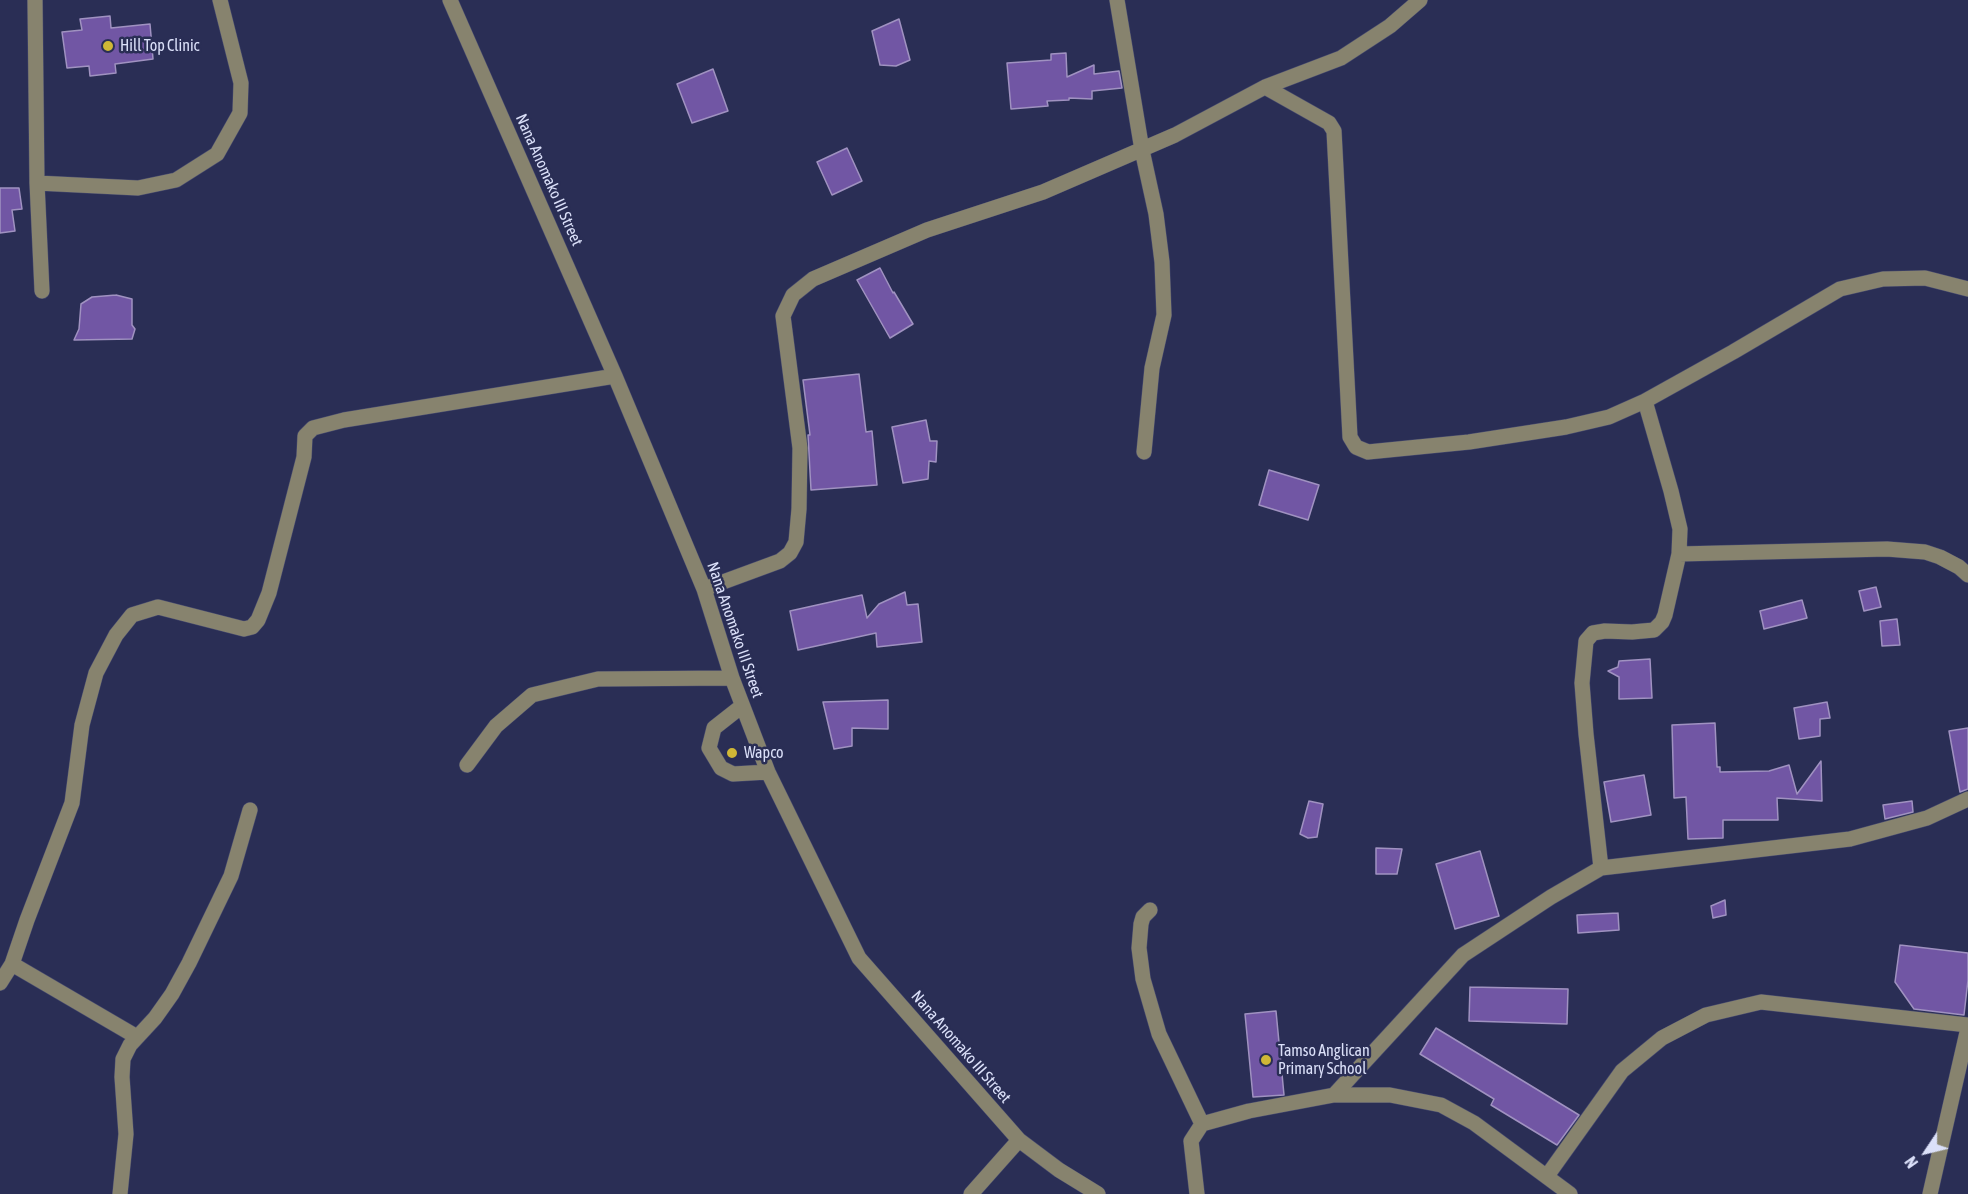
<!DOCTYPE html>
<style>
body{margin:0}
#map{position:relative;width:1968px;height:1194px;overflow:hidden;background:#2a2e55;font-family:"Asap Condensed",sans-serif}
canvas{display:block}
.north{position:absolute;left:1896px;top:1122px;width:60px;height:60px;-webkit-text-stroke:4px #2a2e55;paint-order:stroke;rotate:235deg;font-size:16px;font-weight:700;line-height:24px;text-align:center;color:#dbe0f9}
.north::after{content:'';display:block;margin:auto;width:21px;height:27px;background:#dbe0f9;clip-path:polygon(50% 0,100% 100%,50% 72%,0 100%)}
</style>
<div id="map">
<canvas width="1968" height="1194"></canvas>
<div class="north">N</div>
</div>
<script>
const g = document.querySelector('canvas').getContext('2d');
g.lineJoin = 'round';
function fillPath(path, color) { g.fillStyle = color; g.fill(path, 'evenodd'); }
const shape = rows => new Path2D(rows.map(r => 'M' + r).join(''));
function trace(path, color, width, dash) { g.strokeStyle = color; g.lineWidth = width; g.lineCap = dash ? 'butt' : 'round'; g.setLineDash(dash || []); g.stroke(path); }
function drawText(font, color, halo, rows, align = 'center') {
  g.font = font + ' "Asap Condensed",sans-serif'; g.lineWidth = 5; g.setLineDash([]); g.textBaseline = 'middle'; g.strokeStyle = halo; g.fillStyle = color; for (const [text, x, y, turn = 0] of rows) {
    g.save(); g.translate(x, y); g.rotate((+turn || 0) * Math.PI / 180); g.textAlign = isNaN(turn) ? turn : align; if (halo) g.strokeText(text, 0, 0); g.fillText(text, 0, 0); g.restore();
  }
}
const building = shape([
 [110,16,111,28,150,24,153,59,115,64,116,73,90,76,89,66,67,68,62,32,82,30,80,19,110,16],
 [899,19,910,60,896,66,880,65,872,31,899,19],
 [1066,53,1067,77,1094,65,1094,74,1119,71,1122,88,1092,91,1092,99,1069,98,1069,100,1047,101,1048,106,1011,109,1007,63,1051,60,1051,54,1066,53],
 [713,69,728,111,692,123,677,84,713,69],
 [847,148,862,181,832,195,817,162,847,148],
 [0,188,19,188,22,209,12,210,15,231,0,233,0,188],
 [880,268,893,293,894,292,913,324,890,338,857,280,880,268],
 [116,295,132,299,132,325,135,329,132,339,74,340,79,329,81,304,92,297,116,295],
 [859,374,866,432,872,431,877,485,811,490,808,435,810,435,803,380,859,374],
 [926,420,930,441,937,441,936,462,929,461,928,479,903,483,892,427,926,420],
 [1269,470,1319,485,1308,520,1259,505,1269,470],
 [1876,587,1881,607,1864,611,1859,591,1876,587],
 [905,592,907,605,918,604,922,642,877,647,876,633,798,650,790,611,862,595,867,618,879,604,905,592],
 [1802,600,1807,618,1764,629,1760,611,1802,600],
 [1897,619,1900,645,1882,646,1880,621,1897,619],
 [1650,659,1652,698,1619,699,1619,677,1608,671,1618,667,1619,661,1650,659],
 [888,700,888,729,852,728,852,746,834,749,823,702,888,700],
 [1827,702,1830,718,1820,719,1820,736,1799,739,1794,708,1827,702],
 [1715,723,1717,767,1720,767,1720,772,1769,771,1789,765,1797,794,1821,761,1822,801,1777,798,1778,820,1723,820,1723,838,1688,839,1686,797,1674,798,1672,725,1715,723],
 [1968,728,1968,789,1960,792,1949,731,1968,728],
 [1644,775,1651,815,1611,822,1604,782,1644,775],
 [1309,801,1323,804,1317,837,1308,838,1300,834,1309,801],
 [1912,801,1913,812,1885,819,1883,805,1912,801],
 [1376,848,1402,849,1397,874,1376,874,1376,848],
 [1480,851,1499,916,1455,929,1436,864,1480,851],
 [1725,900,1726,915,1713,918,1711,906,1725,900],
 [1618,913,1619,930,1578,933,1577,915,1618,913],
 [1900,945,1968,953,1968,980,1964,1015,1914,1009,1895,982,1900,945],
 [1470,987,1568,989,1567,1024,1469,1021,1470,987],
 [1276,1011,1284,1095,1253,1097,1245,1014,1276,1011],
 [1436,1028,1579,1115,1557,1145,1491,1105,1494,1099,1420,1054,1436,1028]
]);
const minor = shape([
 [35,0,37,183,42,291],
 [450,0,615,376,704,589,732,678,768,772,859,958,1019,1140,1059,1170,1098,1194],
 [1117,0,1142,150,1156,214,1162,262,1164,315,1152,368,1144,452],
 [1420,0,1390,26,1341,58,1265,87,1329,123,1334,131,1350,437,1356,447,1368,452,1469,442,1566,427,1609,417,1645,401,1733,352,1840,289,1883,279,1925,278,1968,289],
 [37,183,138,188,176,180,217,154,240,113,241,83,220,0],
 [1679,554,1887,549,1925,552,1940,557,1959,567,1968,575],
 [704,589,780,561,790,553,796,542,799,509,800,448,783,316,793,295,813,279,927,230,1043,192,1175,135,1265,87],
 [742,706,714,728,709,748,721,768,733,774,768,772],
 [467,765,496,726,532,695,598,679,732,678],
 [1601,868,1586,734,1582,683,1586,641,1593,633,1605,631,1632,632,1654,630,1662,622,1665,615,1679,554,1680,529,1671,491,1645,401],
 [1150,910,1143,917,1141,924,1139,948,1143,979,1159,1034,1202,1124],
 [12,964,137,1037],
 [0,983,12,964,27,920,72,803,82,725,96,673,116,635,132,615,158,607,244,629,252,627,258,620,269,593,304,457,305,436,313,428,344,420,615,376],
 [1334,1095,1463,955,1551,897,1601,868,1850,839,1927,818,1968,799],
 [1547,1176,1622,1071,1662,1038,1706,1015,1761,1002,1968,1025],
 [120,1194,126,1134,122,1077,123,1059,130,1045,155,1018,172,994,189,963,231,876,250,810],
 [971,1194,1019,1140],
 [1197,1194,1191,1141,1202,1124,1249,1111,1334,1095,1390,1095,1441,1105,1474,1123,1570,1194],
 [1930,1194,1968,1028]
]);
const markers = [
 [108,46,6,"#d0b736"],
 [732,753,6,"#d0b736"],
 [1266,1060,6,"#d0b736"]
];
const poiNames = [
 ["Hill Top Clinic",120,46],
 ["Wapco",744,753],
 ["Tamso Anglican",1278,1051],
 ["Primary School",1278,1069]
];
const streetNames = [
 ["Nana Anomako III Street",549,180,66],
 ["Nana Anomako III Street",735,630,71],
 ["Nana Anomako III Street",961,1047,49]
];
fillPath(building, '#7156a4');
trace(building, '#a092c1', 1.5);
trace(minor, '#464a6f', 16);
trace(minor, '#87836e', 15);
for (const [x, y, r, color] of markers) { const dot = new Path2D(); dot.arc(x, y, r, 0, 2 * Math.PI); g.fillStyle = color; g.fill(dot); trace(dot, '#2a2e55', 2); }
drawText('16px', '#dbe0f9', '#2a2e55', poiNames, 'left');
drawText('16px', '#dbe0f9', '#2a2e55', streetNames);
</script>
